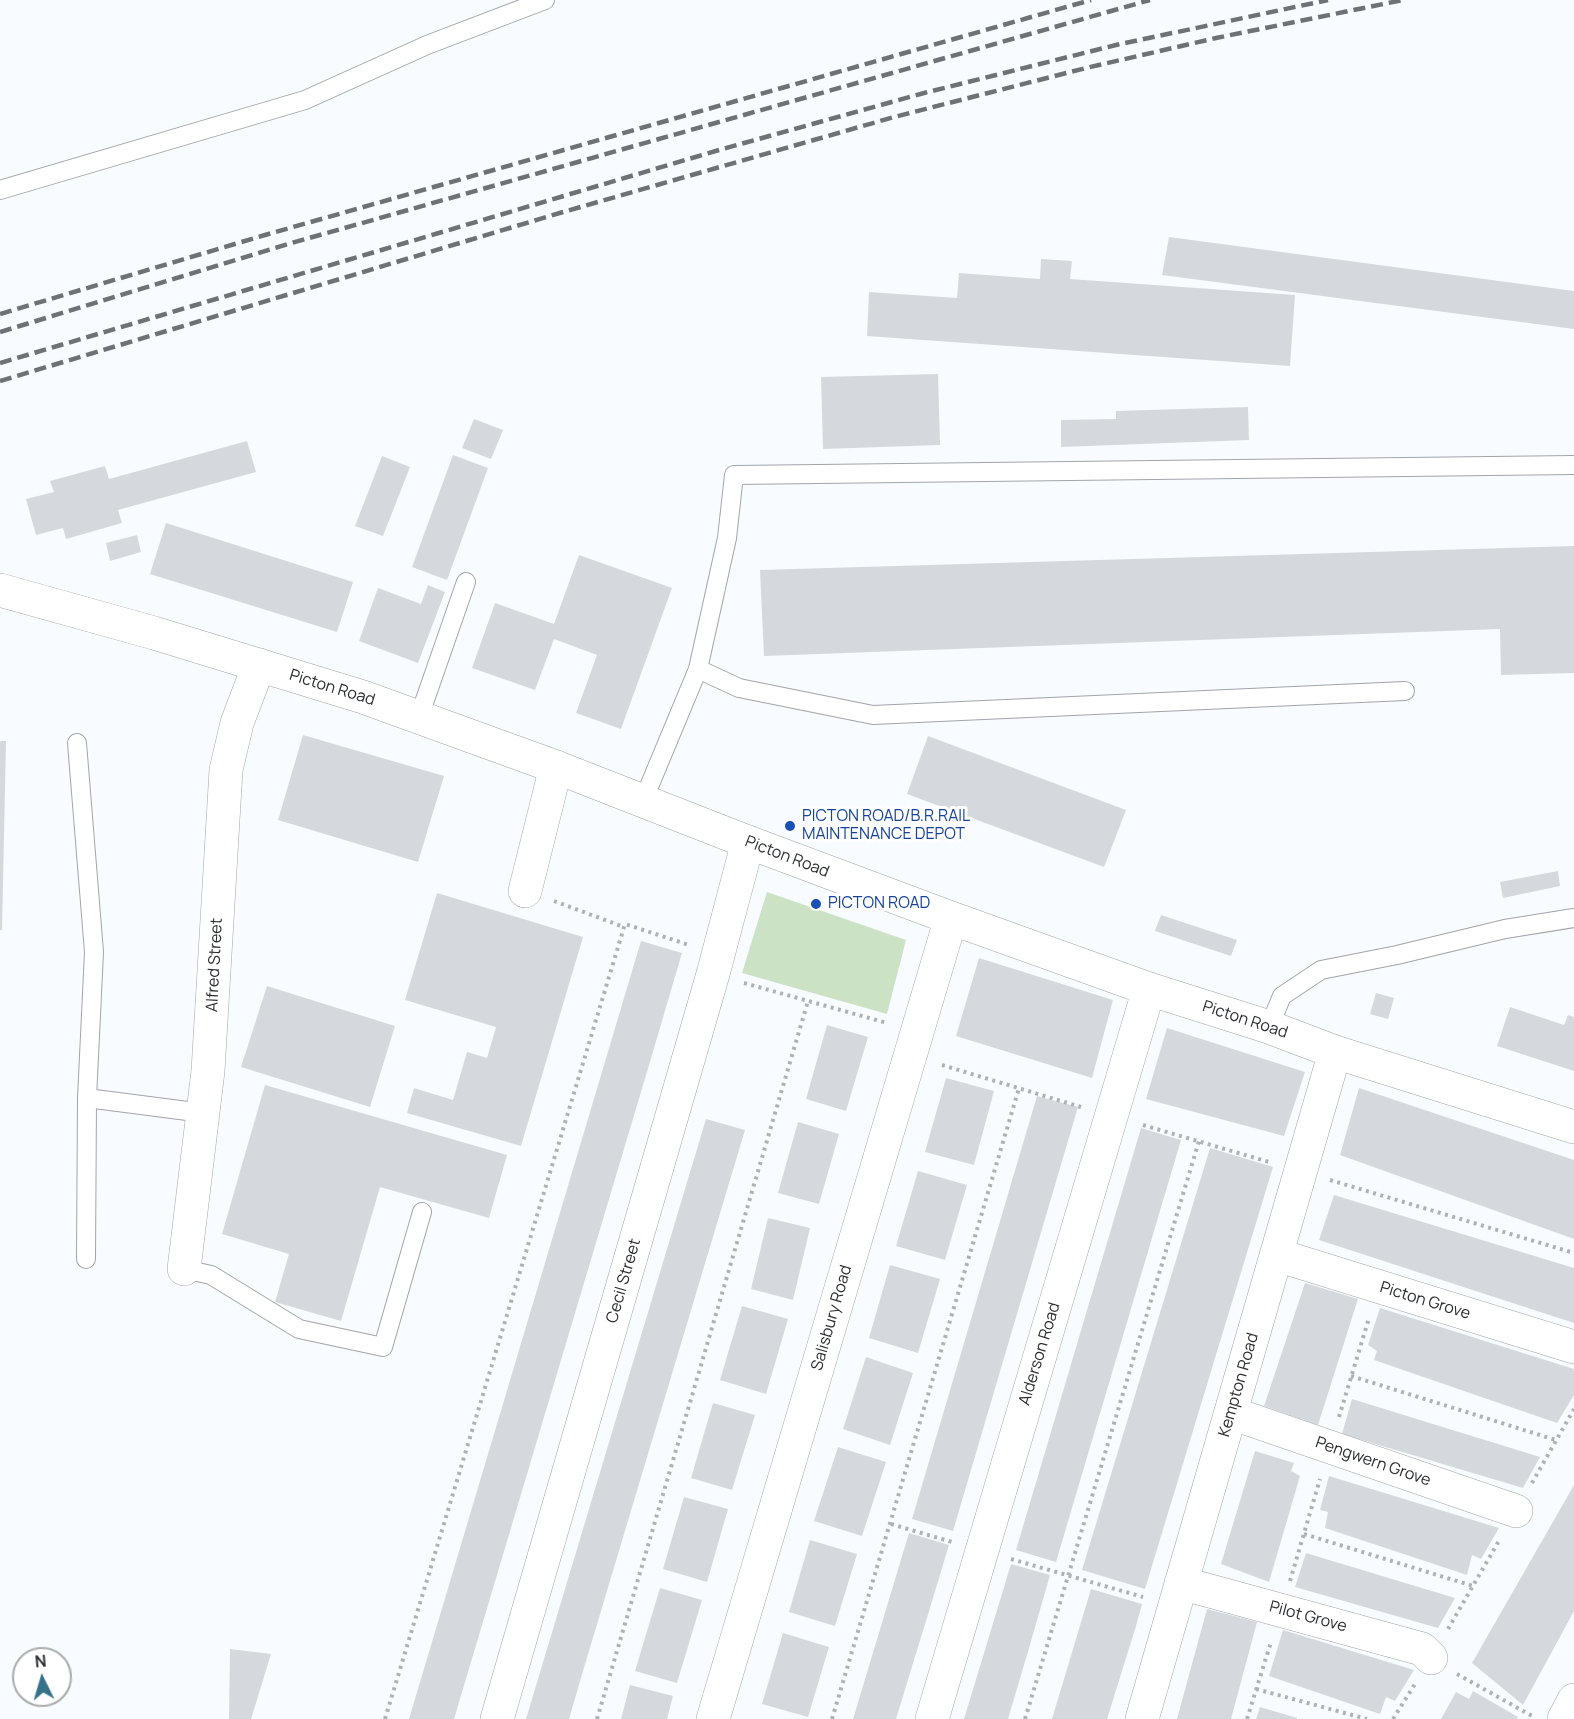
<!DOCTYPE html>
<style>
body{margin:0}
#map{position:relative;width:1574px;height:1719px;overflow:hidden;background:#f8fbff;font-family:Manrope,sans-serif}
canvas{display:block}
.north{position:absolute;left:12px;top:1647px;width:60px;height:60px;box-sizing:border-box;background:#fff;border:2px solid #a9aaab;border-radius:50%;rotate:355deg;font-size:16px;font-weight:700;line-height:24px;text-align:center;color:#292b2d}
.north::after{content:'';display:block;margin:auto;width:21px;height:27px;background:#36738a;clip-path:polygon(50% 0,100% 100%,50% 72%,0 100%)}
</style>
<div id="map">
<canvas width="1574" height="1719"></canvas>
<div class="north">N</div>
</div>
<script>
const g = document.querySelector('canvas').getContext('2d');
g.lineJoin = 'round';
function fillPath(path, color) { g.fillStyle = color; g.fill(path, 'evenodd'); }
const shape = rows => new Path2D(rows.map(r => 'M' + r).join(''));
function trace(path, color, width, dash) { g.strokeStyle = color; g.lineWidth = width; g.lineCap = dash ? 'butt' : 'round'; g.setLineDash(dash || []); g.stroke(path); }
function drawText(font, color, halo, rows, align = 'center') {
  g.font = font + ' Manrope,sans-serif'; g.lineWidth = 6; g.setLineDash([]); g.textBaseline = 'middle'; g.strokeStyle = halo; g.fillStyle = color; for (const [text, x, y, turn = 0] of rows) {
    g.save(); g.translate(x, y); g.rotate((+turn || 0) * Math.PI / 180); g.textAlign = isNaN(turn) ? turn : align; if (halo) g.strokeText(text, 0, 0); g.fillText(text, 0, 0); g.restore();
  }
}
const green = shape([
 [767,892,906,940,887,1014,742,973]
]);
const building = shape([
 [1169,237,1574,291,1574,329,1162,275],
 [1041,259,1072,261,1070,279,1295,295,1290,366,867,336,869,292,957,298,959,273,1040,279],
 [938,374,940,445,823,449,821,377],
 [1248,407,1249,440,1061,447,1061,420,1116,419,1116,411],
 [474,419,503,430,491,459,462,448],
 [247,441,256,472,118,510,122,523,66,539,63,528,36,535,26,499,54,492,50,481,105,466,109,479],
 [453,455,488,468,447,580,412,567],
 [382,456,410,467,383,536,355,526],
 [166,523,353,582,337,632,150,574],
 [137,535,141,552,110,561,106,543],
 [1574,546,1574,673,1501,675,1500,629,764,656,760,570],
 [579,555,672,588,621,729,576,713,597,655,554,639,535,690,472,668,495,603,554,624],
 [428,585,445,592,418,663,359,641,378,588,421,604],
 [303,735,444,776,418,862,278,820],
 [928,736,1126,810,1104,867,907,794],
 [0,741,6,741,2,930,0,930],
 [1558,871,1560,886,1503,898,1500,882],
 [437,893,583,937,521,1146,407,1113,414,1088,453,1100,467,1052,487,1058,496,1027,405,1000],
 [1161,915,1237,940,1231,956,1155,931],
 [641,941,682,953,652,1055,454,1719,409,1719],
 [979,958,1113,1000,1092,1078,956,1036],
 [267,986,395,1026,370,1107,241,1067],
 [1376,993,1394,998,1388,1019,1370,1014],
 [1510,1007,1564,1025,1568,1015,1574,1017,1574,1071,1497,1046],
 [827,1025,868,1037,846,1111,806,1099],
 [1167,1028,1305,1072,1284,1136,1146,1099],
 [946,1078,994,1091,974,1165,925,1152],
 [265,1085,507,1155,489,1218,380,1187,341,1321,275,1302,289,1254,222,1234],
 [1359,1088,1574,1160,1574,1239,1340,1155],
 [1037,1096,1078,1107,953,1531,912,1519],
 [706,1119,745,1130,583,1671,569,1719,526,1719],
 [798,1122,839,1134,819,1204,778,1193],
 [1141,1128,1181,1140,1056,1562,1016,1550],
 [1210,1148,1273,1167,1145,1589,1082,1570],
 [918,1171,967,1185,945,1260,896,1246],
 [1334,1195,1574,1268,1574,1323,1319,1240],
 [768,1218,810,1228,793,1300,751,1289],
 [890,1265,940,1279,918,1353,869,1338],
 [1305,1283,1358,1299,1318,1425,1264,1406],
 [742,1306,788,1319,766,1394,720,1380],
 [1380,1308,1574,1369,1574,1395,1557,1423,1374,1360,1377,1351,1368,1345],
 [866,1357,913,1373,890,1445,843,1429],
 [1352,1399,1540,1457,1523,1488,1342,1434],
 [713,1403,755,1415,732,1490,691,1478],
 [838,1447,886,1462,862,1536,814,1521],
 [1255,1451,1294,1463,1291,1471,1300,1476,1269,1582,1221,1564],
 [1329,1476,1499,1528,1481,1559,1472,1555,1467,1575,1325,1528,1328,1512,1320,1510],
 [1574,1485,1574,1611,1523,1705,1472,1663],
 [684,1497,728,1509,707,1582,663,1569],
 [909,1533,949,1545,933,1598,896,1719,853,1719],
 [810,1540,857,1554,835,1626,789,1612],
 [1306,1553,1455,1598,1438,1628,1295,1587],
 [1011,1564,1050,1575,1027,1655,1008,1719,964,1719],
 [660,1588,702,1600,677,1683,635,1671],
 [1091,1589,1142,1604,1136,1626,1107,1719,1052,1719],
 [1207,1609,1257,1622,1245,1667,1231,1719,1177,1719],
 [1283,1630,1414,1670,1395,1701,1386,1697,1380,1714,1269,1676],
 [783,1633,829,1647,808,1717,762,1704],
 [230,1649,271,1654,251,1719,229,1719],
 [630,1685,673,1696,667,1719,621,1719],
 [1473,1691,1518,1717,1517,1719,1441,1719,1456,1692,1469,1699],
 [1260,1707,1297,1718,1297,1719,1256,1719]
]);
const path = shape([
 [554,901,624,927],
 [744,983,887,1023],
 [942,1065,1081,1107],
 [1143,1125,1269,1162],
 [1330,1180,1574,1253],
 [1351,1376,1556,1440],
 [1339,1417,1369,1318],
 [1532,1483,1574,1409],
 [891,1524,952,1542],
 [1304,1534,1473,1586],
 [1011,1559,1143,1597],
 [1290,1581,1320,1479],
 [1448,1629,1500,1539],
 [1457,1674,1532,1716],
 [1256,1689,1367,1719],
 [385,1719,625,924,689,945],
 [597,1719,808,1001],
 [832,1719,1019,1088],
 [1025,1719,1199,1141],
 [1247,1719,1271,1642],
 [1393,1719,1415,1684]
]);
const lane = shape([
 [0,190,305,100,427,45,545,0],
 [698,669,727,538,734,475,1574,465],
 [419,717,466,582],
 [77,743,94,952,87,1098,86,1259],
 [643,801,698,669,739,688,873,715,1405,691],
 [1269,1027,1282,996,1321,970,1397,955,1505,929,1574,918],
 [87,1098,203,1113],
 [184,1269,211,1275,299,1329,383,1347,422,1212]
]);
const street = shape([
 [525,891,556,767],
 [1277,1255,1574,1347],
 [184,1269,208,1071,226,770,237,723,259,665],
 [1231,1413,1516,1511],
 [1181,1583,1422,1649,1431,1658],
 [497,1719,713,974,748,842],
 [713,1719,951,918],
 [932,1719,1149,989],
 [1142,1719,1335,1052],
 [1564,1719,1574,1700]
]);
const secondary = shape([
 [0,590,154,633,363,697,556,767,748,842,951,918,1149,989,1269,1027,1335,1052,1574,1127]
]);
const rail = shape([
 [0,314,265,235,1091,0],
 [0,332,288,244,1150,0],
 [0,363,719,150,924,93,1116,45,1328,0],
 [0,381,563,212,894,117,1086,68,1216,38,1403,0]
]);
const markers = [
 [790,826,6,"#1a4fb4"],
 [816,904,6,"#1a4fb4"]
];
const streetNames = [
 ["Picton Road",332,688,17],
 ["Picton Road",787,857,21],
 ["Alfred Street",215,965,-87],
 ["Picton Road",1245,1020,18],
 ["Cecil Street",624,1281,-74],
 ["Picton Grove",1425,1301,17],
 ["Salisbury Road",832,1318,-74],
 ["Alderson Road",1040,1354,-73],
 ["Kempton Road",1239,1385,-74],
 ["Pengwern Grove",1373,1462,19],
 ["Pilot Grove",1308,1617,15]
];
const transitNames = [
 ["PICTON ROAD/B.R.RAIL",802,817],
 ["MAINTENANCE DEPOT",802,835],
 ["PICTON ROAD",828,904]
];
fillPath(green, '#cce2c4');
fillPath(building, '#d5d9dd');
trace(lane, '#a1a5a9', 20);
trace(street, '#a1a5a9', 34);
trace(secondary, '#a1a5a9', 34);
trace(path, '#afb2b5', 4, [3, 4.5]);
trace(lane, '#fff', 18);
trace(street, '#fff', 33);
trace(secondary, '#fff', 33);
trace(rail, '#6f7274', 4.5, [12, 6]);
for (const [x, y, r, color] of markers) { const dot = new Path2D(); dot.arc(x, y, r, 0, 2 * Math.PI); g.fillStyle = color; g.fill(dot); trace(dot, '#fff', 2); }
drawText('16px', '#292b2d', '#fff', streetNames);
drawText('16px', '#164399', '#fff', transitNames, 'left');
</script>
